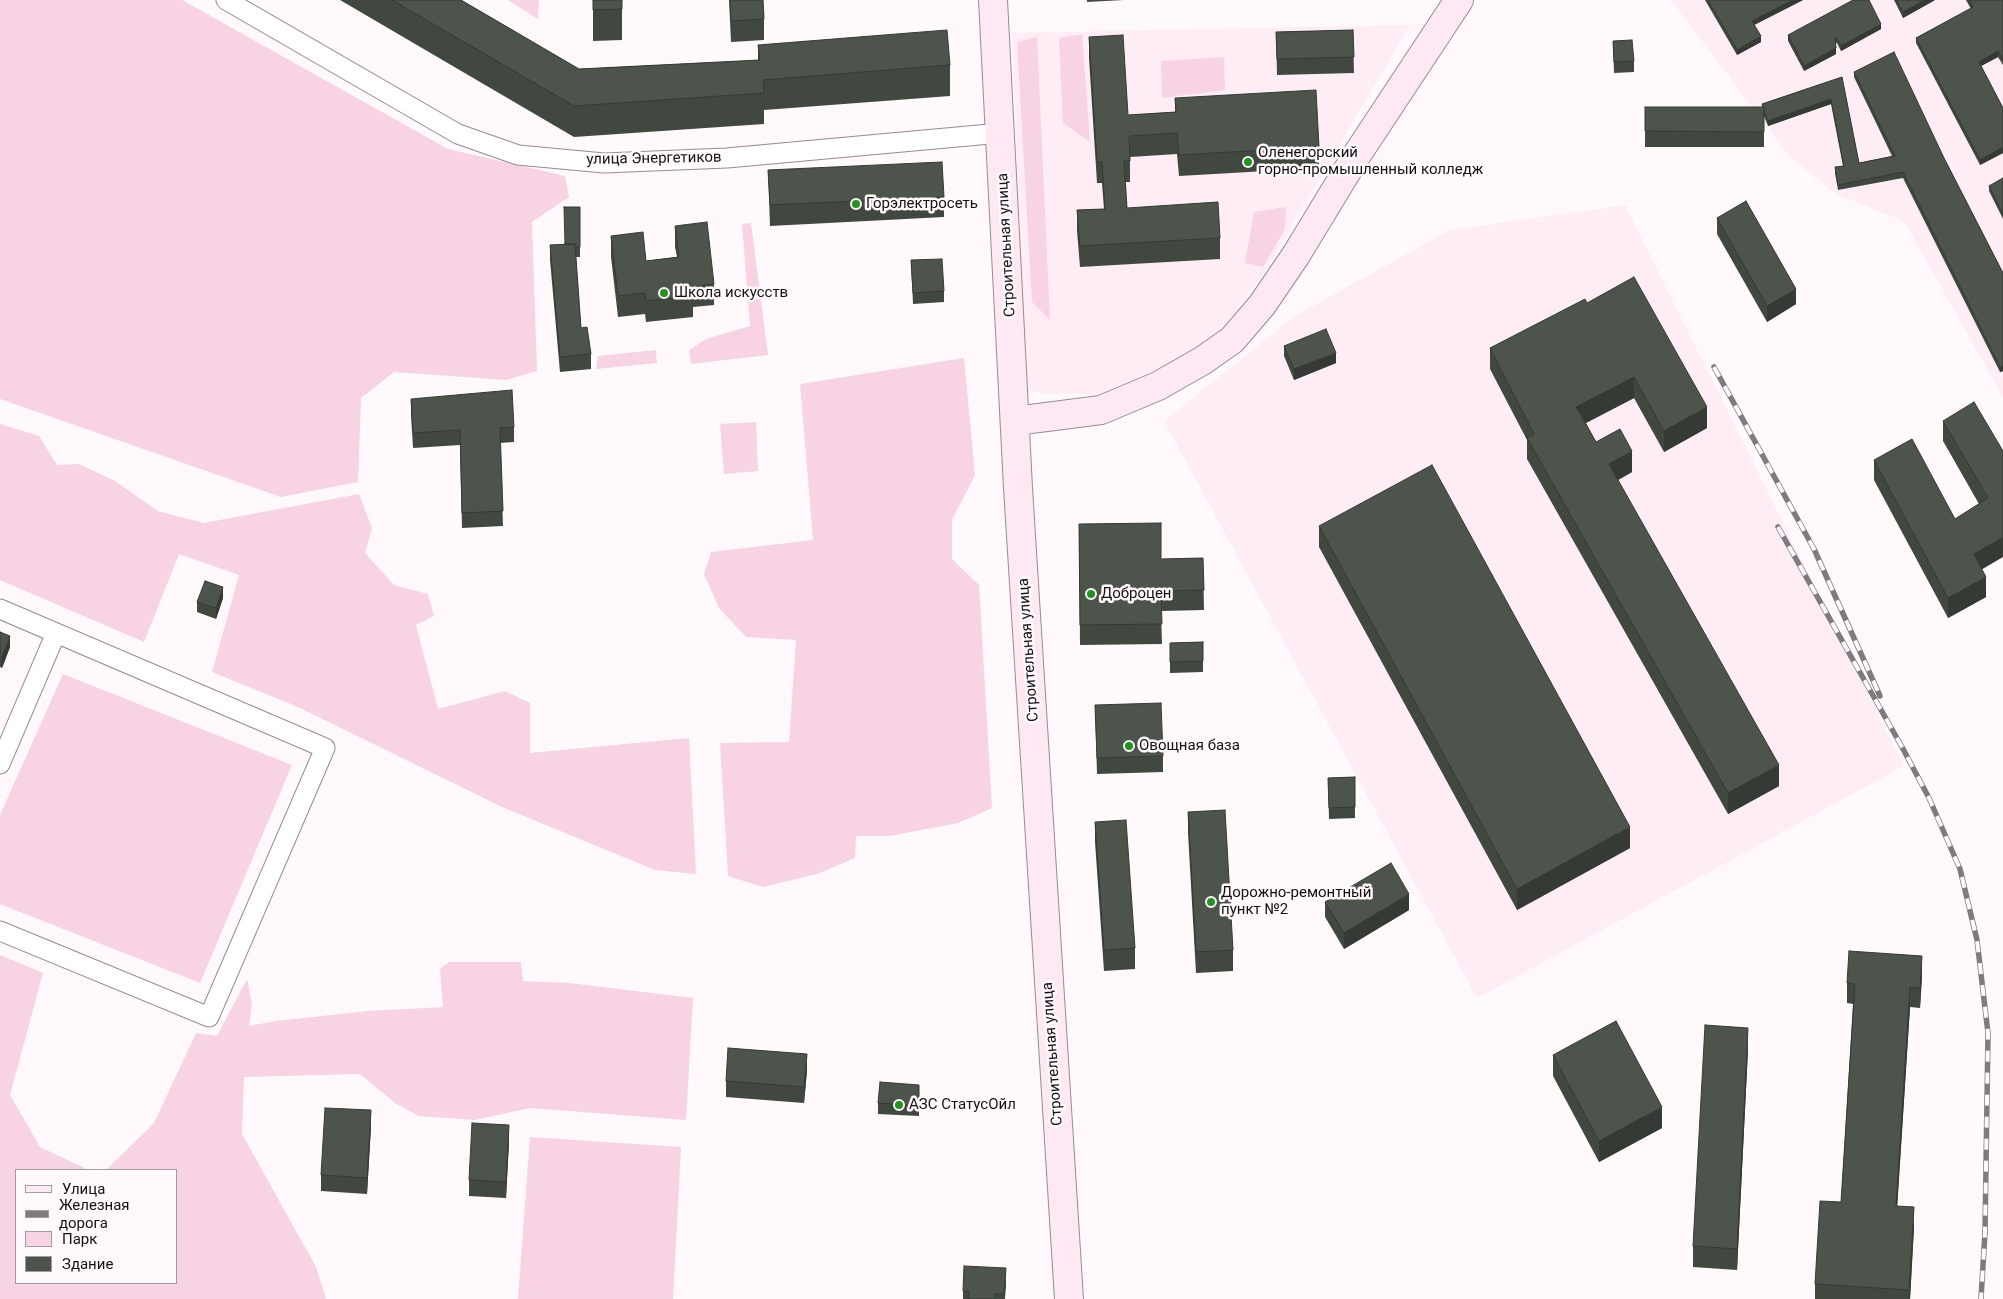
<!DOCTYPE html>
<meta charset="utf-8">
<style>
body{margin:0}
#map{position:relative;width:2003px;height:1299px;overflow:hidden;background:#fff9fc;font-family:Roboto,sans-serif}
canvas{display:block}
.legend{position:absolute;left:15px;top:1169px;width:162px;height:115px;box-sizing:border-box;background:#fff9fc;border:1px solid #a19c9f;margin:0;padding:6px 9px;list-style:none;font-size:15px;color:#151113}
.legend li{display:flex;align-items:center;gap:10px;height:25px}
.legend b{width:25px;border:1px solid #a19c9f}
</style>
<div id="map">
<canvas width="2003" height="1299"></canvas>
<ul class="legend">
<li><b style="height:6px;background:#fee8f3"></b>Улица</li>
<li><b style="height:6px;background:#7f7a7d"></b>Железная дорога</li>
<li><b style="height:14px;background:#f8d3e4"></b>Парк</li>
<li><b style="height:14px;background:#4c544b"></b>Здание</li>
</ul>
</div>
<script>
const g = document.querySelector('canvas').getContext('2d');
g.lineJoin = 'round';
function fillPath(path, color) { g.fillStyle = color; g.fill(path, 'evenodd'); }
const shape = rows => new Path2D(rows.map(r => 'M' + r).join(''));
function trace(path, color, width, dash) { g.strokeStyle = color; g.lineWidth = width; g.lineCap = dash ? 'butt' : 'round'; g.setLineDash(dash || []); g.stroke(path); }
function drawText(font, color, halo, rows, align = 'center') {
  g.font = font + ' Roboto,sans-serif'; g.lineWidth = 5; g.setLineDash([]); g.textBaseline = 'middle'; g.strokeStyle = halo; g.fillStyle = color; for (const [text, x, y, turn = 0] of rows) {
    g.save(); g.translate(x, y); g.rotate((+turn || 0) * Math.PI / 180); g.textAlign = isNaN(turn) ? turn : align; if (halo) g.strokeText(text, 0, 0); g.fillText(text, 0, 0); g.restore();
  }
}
const built = shape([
 [1671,0,2003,0,2003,397,1904,221,1838,195,1790,157],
 [1410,25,1263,275,1207,347,1099,395,1026,392,1012,33],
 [1625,205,1904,766,1477,998,1164,421,1295,316,1450,230]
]);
const green = shape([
 [0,0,182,0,448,149,565,176,569,197,532,222,537,371,506,380,394,372,361,398,358,482,281,497,0,399],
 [508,0,539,0,538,19],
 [1082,34,1090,142,1063,123,1059,38],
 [1037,37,1050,320,1032,302,1017,42],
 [1224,57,1225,90,1162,98,1161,61],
 [1286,207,1285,229,1263,267,1245,263,1254,212],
 [751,223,768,355,691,364,689,350,706,339,750,326,742,224],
 [656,350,657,363,596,369,598,356],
 [964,358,975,475,952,520,952,559,979,585,992,808,958,823,890,836,856,836,855,858,817,874,763,887,728,876,720,743,789,742,796,640,746,637,719,608,704,574,711,552,813,540,800,384],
 [756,422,758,471,724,474,720,424],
 [0,424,39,436,57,465,79,464,115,481,158,511,204,523,359,494,372,528,365,553,394,585,428,594,434,616,416,625,438,709,505,691,530,703,530,753,689,738,696,874,655,870,502,807,298,707,212,672,239,575,179,554,144,642,0,580],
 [63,674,292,765,200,983,0,904,0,815],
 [0,955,43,973,10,1095,40,1147,89,1170,16,1170,16,1283,176,1283,176,1170,106,1170,154,1123,196,1033,217,1036,247,979,252,1004,249,1026,276,1021,368,1011,443,1007,440,969,449,962,521,962,523,981,569,983,693,998,686,1120,530,1108,475,1120,419,1116,395,1103,360,1074,244,1077,242,1134,316,1267,326,1299,0,1299],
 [530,1137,681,1147,673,1299,518,1299]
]);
const street = shape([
 [226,0,458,134,518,155,604,163,727,158,1001,133],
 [0,609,325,748,209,1017,0,931],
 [0,764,56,633]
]);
const secondary = shape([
 [993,0,1018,488,1069,1299],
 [1015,421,1101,410,1158,386,1202,361,1232,340,1262,305,1296,255,1358,153,1459,0]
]);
const rail = shape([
 [1714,367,1814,549,1880,696],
 [1778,527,1902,747,1929,798,1960,869,1977,940,1988,1033,1985,1232,1981,1299]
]);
const wall = shape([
 [340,0,461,0,579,69,758,60,758,45,950,65,950,96,764,110,764,124,574,137],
 [593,0,622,0,622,40,593,41],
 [729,0,763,0,764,19,764,40,731,42],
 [1087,0,1124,0,1087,2],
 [1705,0,1803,0,1754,25,1761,42,1737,55],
 [1894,0,1935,0,1903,18],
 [1966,0,2003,0,2003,65,1998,57,1981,66,2003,108,2003,153,1980,165,1916,43,1916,38,1971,9],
 [1881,29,1841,51,1837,43,1836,43,1836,54,1804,71,1788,41,1788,35],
 [1353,30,1354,73,1277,75,1276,32],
 [1089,37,1128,115,1175,112,1175,98,1319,147,1319,168,1179,176,1177,154,1130,157,1130,182,1125,182,1127,208,1220,238,1220,259,1080,267,1077,231,1077,210,1104,209,1102,183,1097,183,1089,58],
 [1613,41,1634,61,1634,72,1614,73],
 [1854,72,1944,158,2003,273,2003,371,2000,372,1903,178,1838,190,1835,173,1835,167,1843,166,1831,104,1768,126,1764,116,1764,147,1645,147,1645,107,1762,107,1762,104,1842,77,1859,163,1892,156,1854,77],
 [768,170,944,197,944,217,770,226],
 [2003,178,2003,219,1989,191,1989,186],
 [580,207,580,257,576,257,581,328,591,354,591,369,560,372,550,260,550,245,564,244],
 [1717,218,1796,304,1767,322,1717,234],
 [675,226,714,284,714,305,693,307,693,317,646,322,645,314,618,317,611,257,611,236,646,261,677,257,675,247],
 [911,260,944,291,944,302,913,304],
 [1587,303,1707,428,1664,452,1634,398,1586,423,1596,442,1632,472,1618,480,1779,786,1728,814,1527,459,1527,440,1490,369,1490,348],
 [1284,346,1336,363,1294,380,1284,356],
 [411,399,514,427,514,442,500,443,503,526,462,528,460,445,413,448,411,414],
 [1943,421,2003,451,1982,570,1986,597,1948,618,1874,480,1874,460,1955,519,1979,504,1943,441],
 [1079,524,1161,559,1203,558,1204,610,1161,611,1162,644,1080,645],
 [1319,526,1630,848,1517,910,1319,547],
 [223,598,216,619,197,612,197,602],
 [0,632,10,647,2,668,0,667],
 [1203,642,1203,672,1170,673,1170,643],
 [1095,705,1163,756,1163,772,1097,774],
 [1355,777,1355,818,1329,819,1328,778],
 [1188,812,1233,950,1233,971,1196,973,1188,833],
 [1095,822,1135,948,1135,969,1104,971,1095,842],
 [1325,902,1409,910,1344,949,1325,917],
 [1922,976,1920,1008,1910,1007,1897,1206,1914,1227,1910,1299,1815,1299,1815,1284,1841,1202,1853,1004,1847,1003,1847,983],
 [1748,1049,1737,1270,1693,1267,1693,1246],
 [1553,1055,1662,1128,1599,1162,1553,1076],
 [807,1070,804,1103,726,1097,726,1081],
 [919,1085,919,1116,878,1114,878,1103],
 [371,1126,367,1194,321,1191,321,1175],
 [509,1141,506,1198,469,1196,469,1180],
 [1006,1284,1005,1299,963,1299,963,1291]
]);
const shadedWall = shape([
 [1793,0,1803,0,1752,26,1752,21],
 [1925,0,1935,0,1903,18,1903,12],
 [1881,24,1881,29,1841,51,1841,46],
 [1761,36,1761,42,1737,55,1737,50],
 [1836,48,1836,54,1804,71,1804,66],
 [1998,51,1998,57,1979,67,1979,62],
 [1831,99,1831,104,1768,126,1768,121],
 [2003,147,2003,153,1980,165,1980,160],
 [1796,289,1796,304,1767,322,1767,306],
 [1336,353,1336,363,1294,380,1294,369],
 [2003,366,2003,371,2000,372,2000,367],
 [1634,377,1634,398,1576,428,1576,407],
 [1707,407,1707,428,1664,452,1664,431],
 [1632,451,1632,472,1609,485,1609,464],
 [2003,537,2003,557,1974,574,1974,554],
 [1986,577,1986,597,1948,618,1948,598],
 [223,587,223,598,216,619,216,608],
 [10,636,10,647,2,668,2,657],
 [1779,765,1779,786,1728,814,1728,793],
 [1630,827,1630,848,1517,910,1517,889],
 [1409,894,1409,910,1344,949,1344,933],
 [1922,956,1922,976,1920,1008,1920,988],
 [1910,987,1910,1007,1896,1226,1896,1206],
 [1748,1028,1748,1049,1737,1270,1737,1249],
 [807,1054,807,1070,804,1103,804,1087],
 [1662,1107,1662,1128,1599,1162,1599,1141],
 [371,1110,371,1126,367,1194,367,1178],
 [509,1125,509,1141,506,1198,506,1182],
 [1914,1207,1914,1227,1910,1299,1909,1299],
 [1006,1268,1006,1284,1004,1299]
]);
const building = shape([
 [392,0,461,0,579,69,760,60,758,45,947,30,950,65,763,80,764,93,574,106,392,0],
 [593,0,622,0,622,9,593,10,593,0],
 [730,0,763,0,764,19,731,21,730,0],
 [1708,0,1793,0,1752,21,1761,36,1737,50,1708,0],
 [1853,0,1869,0,1881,24,1841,46,1837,38,1835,38,1836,48,1804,66,1788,35,1853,0],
 [1896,0,1925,0,1903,12,1896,0],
 [1969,0,2003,0,2003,60,1998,51,1979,62,2003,108,2003,147,1980,160,1916,38,1973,7,1969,0],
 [1353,30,1354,57,1277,59,1276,32,1353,30],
 [1123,35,1128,115,1176,112,1175,98,1316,90,1319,147,1179,155,1177,133,1129,136,1130,161,1124,161,1127,208,1218,202,1220,238,1080,246,1077,210,1105,209,1102,162,1097,162,1089,37,1123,35],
 [1632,40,1634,61,1614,62,1613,41,1632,40],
 [1894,52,1944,158,2003,273,2003,366,2000,367,1903,172,1838,185,1835,167,1844,166,1831,99,1768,121,1764,111,1764,107,1763,107,1762,104,1842,77,1859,163,1895,156,1854,72,1894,52],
 [1645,107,1764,107,1764,132,1645,131,1645,107],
 [942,162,944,197,770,205,768,170,942,162],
 [2003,178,2003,214,1989,186,2003,178],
 [1746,201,1796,289,1767,306,1717,218,1746,201],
 [564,207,580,207,580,247,575,247,575,244,565,244,564,207],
 [707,222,714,284,692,287,693,296,646,301,645,293,618,296,611,236,643,232,646,261,679,257,675,226,707,222],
 [575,244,581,328,587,327,591,354,560,357,550,245,575,244],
 [942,259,944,291,913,293,911,260,942,259],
 [1634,277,1707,407,1664,431,1634,377,1576,407,1596,442,1620,429,1632,451,1609,464,1779,765,1728,793,1527,438,1534,434,1490,348,1585,299,1587,303,1634,277],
 [1326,329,1336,353,1294,369,1284,346,1326,329],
 [512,390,514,427,500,428,503,511,462,513,460,430,413,433,411,399,512,390],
 [1974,402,2003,451,2003,537,1974,554,1986,577,1948,598,1874,460,1912,439,1955,519,1988,498,1943,421,1974,402],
 [1432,465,1630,827,1517,889,1319,526,1432,465],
 [1161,523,1161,559,1203,558,1204,590,1161,591,1162,624,1080,625,1079,524,1161,523],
 [205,581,223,587,216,608,197,602,205,581],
 [0,632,10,636,2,657,0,656,0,632],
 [1203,642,1203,661,1170,662,1170,643,1203,642],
 [1161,703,1163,756,1097,758,1095,705,1161,703],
 [1355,777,1355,807,1329,808,1328,778,1355,777],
 [1225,810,1233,950,1196,952,1188,812,1225,810],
 [1126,820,1135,948,1104,950,1095,822,1126,820],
 [1391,863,1409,894,1344,933,1325,902,1391,863],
 [1849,951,1922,956,1920,988,1910,987,1896,1206,1914,1207,1909,1290,1815,1284,1820,1201,1841,1202,1855,984,1847,983,1849,951],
 [1616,1021,1662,1107,1599,1141,1553,1055,1616,1021],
 [1705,1025,1748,1028,1737,1249,1693,1246,1705,1025],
 [728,1048,807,1054,804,1087,726,1081,728,1048],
 [880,1082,919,1085,919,1106,878,1103,880,1082],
 [325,1108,371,1110,367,1178,321,1175,325,1108],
 [472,1123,509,1125,506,1182,469,1180,472,1123],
 [964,1266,1006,1268,1004,1294,995,1294,995,1299,969,1299,969,1291,963,1291,964,1266]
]);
const markers = [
 [1248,162,5,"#219420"],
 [856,204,5,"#219420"],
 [664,293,5,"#219420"],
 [1091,594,5,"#219420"],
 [1129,746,5,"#219420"],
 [1211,902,5,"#219420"],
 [899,1105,5,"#219420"]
];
const poiNames = [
 ["Оленегорский",1258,153],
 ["горно-промышленный колледж",1258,170],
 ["Горэлектросеть",866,204],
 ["Школа искусств",674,293],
 ["Доброцен",1101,594],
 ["Овощная база",1139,746],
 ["Дорожно-ремонтный",1221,893],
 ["пункт №2",1221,910],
 ["АЗС СтатусОйл",909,1105]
];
const streetNames = [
 ["улица Энергетиков",654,159,-1],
 ["Строительная улица",1007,245,-93],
 ["Строительная улица",1029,650,-94],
 ["Строительная улица",1053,1054,-94]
];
fillPath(built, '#feedf5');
fillPath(green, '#f8d3e4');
trace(street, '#978b90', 21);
trace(secondary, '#978b90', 30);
trace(street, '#fff', 19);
trace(secondary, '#fee8f3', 28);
trace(rail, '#7f7a7d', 5.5);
trace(rail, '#fff9fc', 4, [11]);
fillPath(wall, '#414840');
fillPath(shadedWall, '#353b34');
fillPath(building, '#4c544b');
trace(building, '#353b34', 1);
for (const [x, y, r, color] of markers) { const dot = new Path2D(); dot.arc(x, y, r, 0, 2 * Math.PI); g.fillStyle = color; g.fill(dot); trace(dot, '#fff9fc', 2); }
drawText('15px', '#151113', '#fff9fc', poiNames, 'left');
drawText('15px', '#151113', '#fff9fc', streetNames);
</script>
